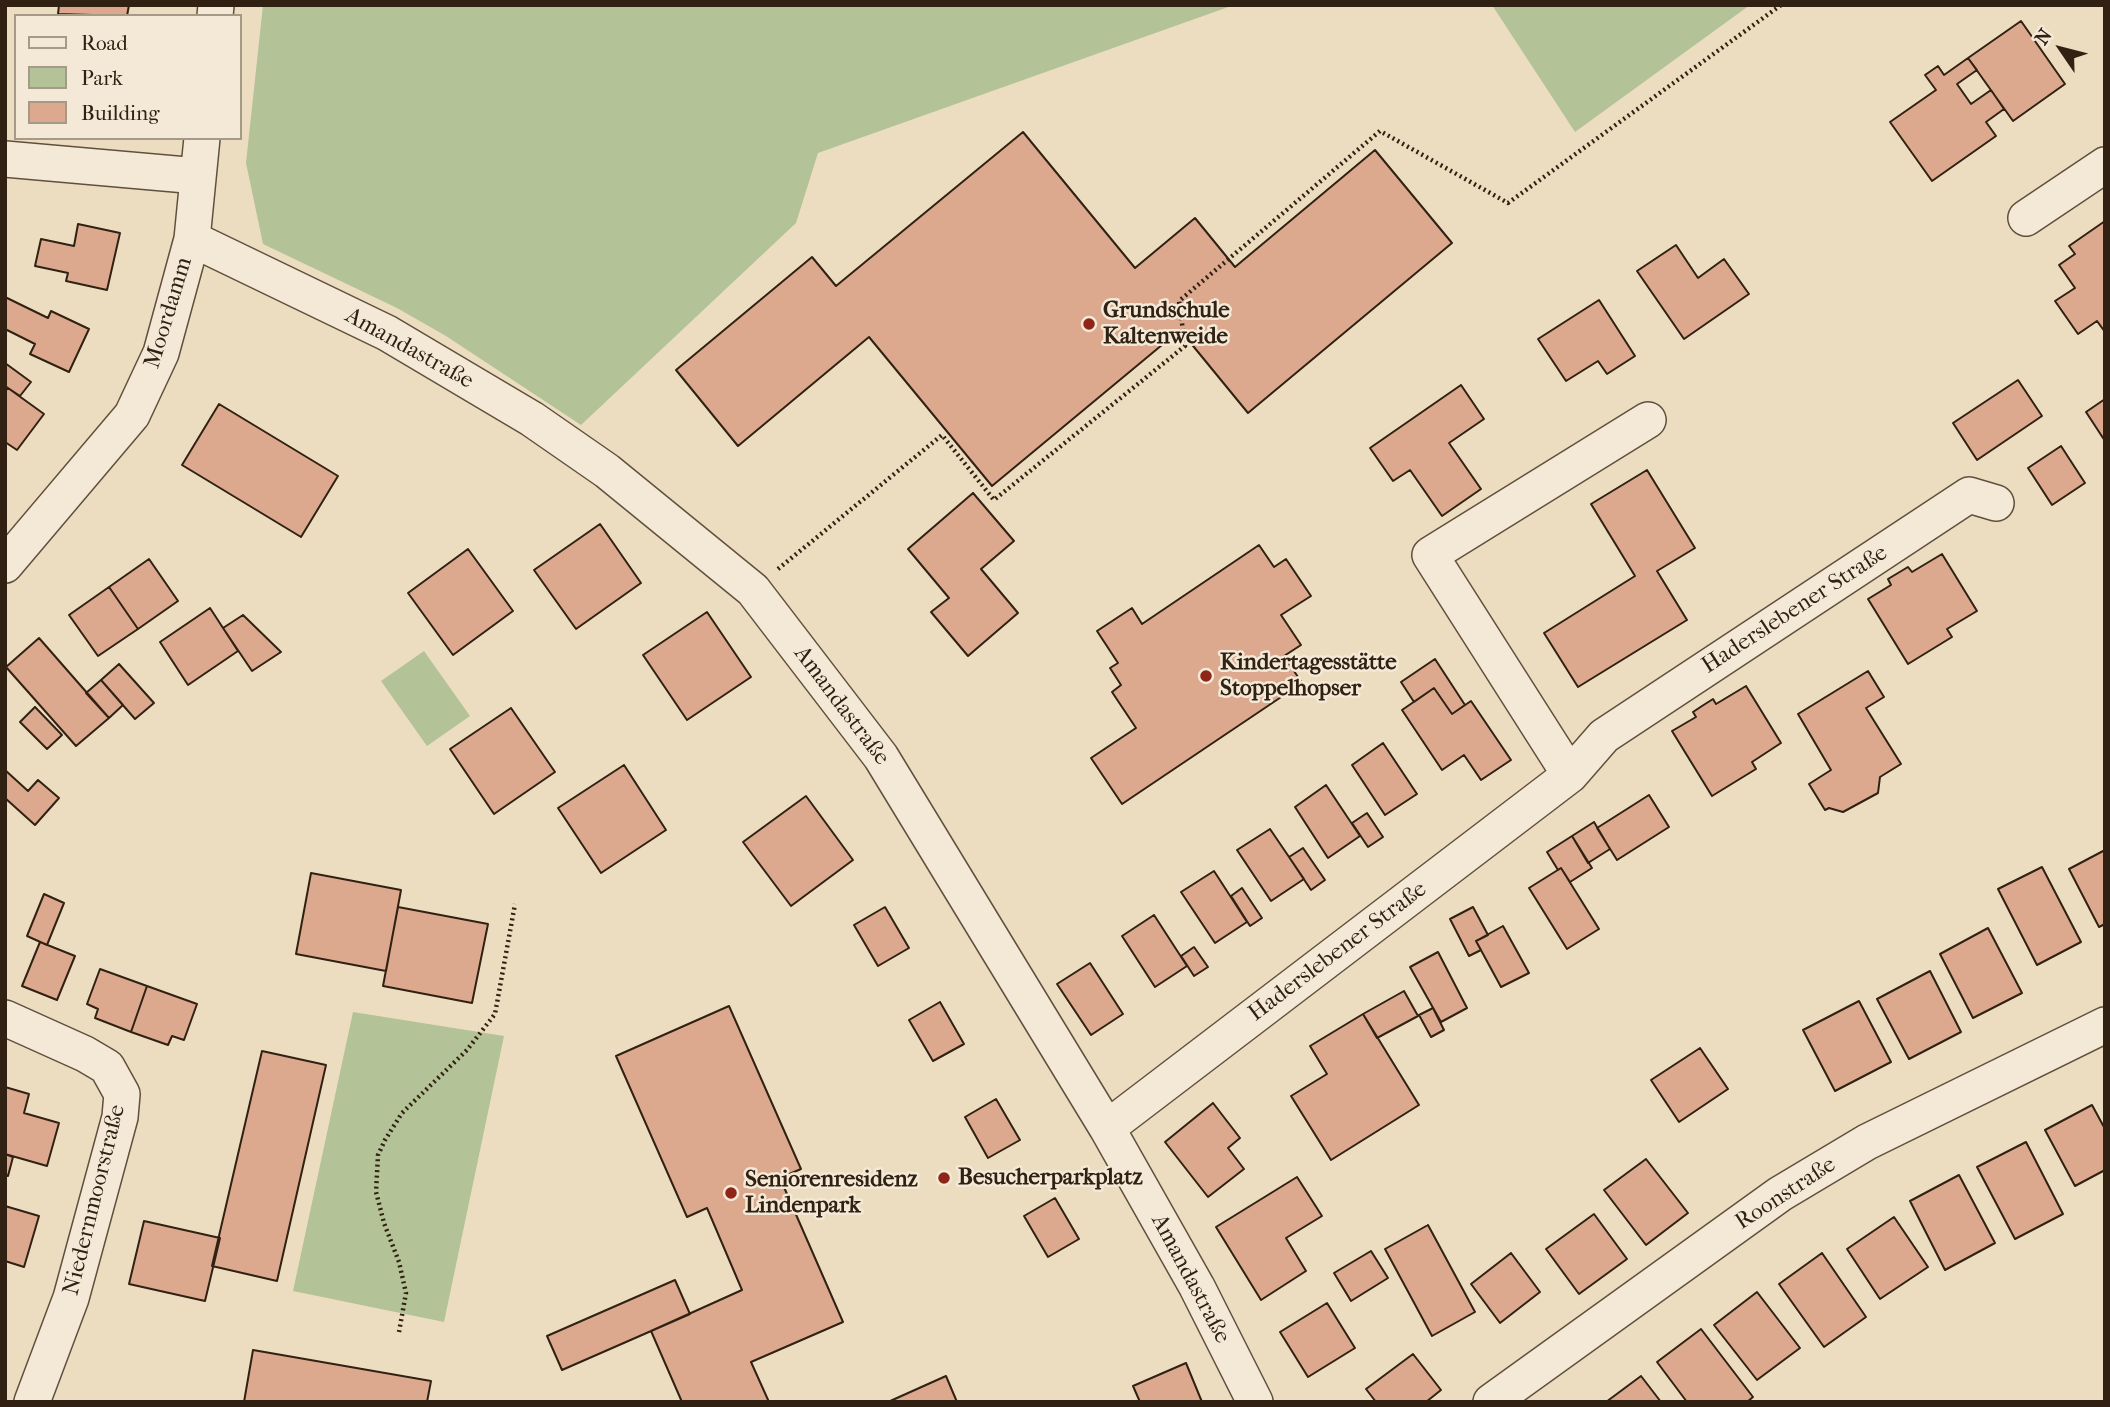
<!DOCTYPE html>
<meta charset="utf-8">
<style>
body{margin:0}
#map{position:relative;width:2110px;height:1407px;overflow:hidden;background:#edddc0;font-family:"IM FELL French Canon",serif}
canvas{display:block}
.frame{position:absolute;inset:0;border:7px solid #302112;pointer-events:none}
.legend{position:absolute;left:14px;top:14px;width:228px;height:126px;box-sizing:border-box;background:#f3e9d6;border:2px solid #a59988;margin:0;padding:9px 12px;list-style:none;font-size:21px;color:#302112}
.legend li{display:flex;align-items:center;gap:14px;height:35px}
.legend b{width:35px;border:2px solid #a59988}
.north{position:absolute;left:2026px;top:14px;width:70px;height:70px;-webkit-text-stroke:5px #f3e9d6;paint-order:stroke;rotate:305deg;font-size:19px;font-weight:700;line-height:28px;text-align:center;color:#302112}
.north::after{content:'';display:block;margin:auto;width:24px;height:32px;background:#302112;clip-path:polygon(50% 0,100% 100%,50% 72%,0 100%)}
</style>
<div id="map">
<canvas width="2110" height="1407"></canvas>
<div class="frame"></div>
<ul class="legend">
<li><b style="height:9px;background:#f3e9d6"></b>Road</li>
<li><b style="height:19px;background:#b3c297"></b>Park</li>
<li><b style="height:19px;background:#dca98f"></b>Building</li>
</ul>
<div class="north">N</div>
</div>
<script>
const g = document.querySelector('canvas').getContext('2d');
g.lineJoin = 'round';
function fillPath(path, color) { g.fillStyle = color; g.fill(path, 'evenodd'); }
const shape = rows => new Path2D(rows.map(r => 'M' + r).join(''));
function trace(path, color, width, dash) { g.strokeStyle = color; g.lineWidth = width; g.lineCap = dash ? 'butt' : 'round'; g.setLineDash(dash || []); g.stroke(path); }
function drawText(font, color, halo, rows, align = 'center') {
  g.font = font + ' "IM FELL French Canon",serif'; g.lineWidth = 5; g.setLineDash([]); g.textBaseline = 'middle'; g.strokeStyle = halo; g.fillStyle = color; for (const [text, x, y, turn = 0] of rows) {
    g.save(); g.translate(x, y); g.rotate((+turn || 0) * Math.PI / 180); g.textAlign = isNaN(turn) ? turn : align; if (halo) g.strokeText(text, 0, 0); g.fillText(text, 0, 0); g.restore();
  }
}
const green = shape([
 [263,5,1234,5,818,153,796,223,581,425,446,336,397,308,263,244,246,163],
 [1492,5,1750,5,1575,132],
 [424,651,470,716,427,746,381,681],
 [353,1012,504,1036,444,1322,293,1291]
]);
const building = shape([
 [59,5,129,5,127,16,58,14,59,5],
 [2021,21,2065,84,2013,121,1968,58,2021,21],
 [1968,58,1977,70,1957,84,1971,104,1991,90,2004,109,1986,122,1996,136,1932,181,1890,122,1936,90,1925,75,1938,66,1944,75,1968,58],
 [1023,132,1135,268,1195,218,1235,267,1375,150,1452,243,1248,413,1180,330,992,486,869,337,738,446,676,370,812,257,836,286,1023,132],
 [2105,221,2105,332,2097,321,2078,334,2055,301,2075,288,2059,265,2075,254,2069,246,2105,221],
 [78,224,120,233,107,290,66,281,68,273,35,266,41,239,74,246,78,224],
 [1676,245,1698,278,1724,259,1749,294,1684,339,1637,271,1676,245],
 [5,297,48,318,51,311,89,329,69,372,30,354,35,344,5,329,5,297],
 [1599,300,1635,356,1607,374,1598,361,1566,381,1538,339,1599,300],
 [5,363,31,382,20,396,5,386,5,363],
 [2018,380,2042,416,1977,460,1953,423,2018,380],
 [1461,385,1484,419,1449,443,1481,489,1442,516,1410,470,1393,481,1370,448,1461,385],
 [8,388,44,414,17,450,5,442,5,391,8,388],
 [2105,399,2105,441,2086,412,2105,399],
 [219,404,338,476,301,537,182,465,219,404],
 [2061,446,2085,483,2052,505,2028,468,2061,446],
 [1647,470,1695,548,1657,571,1687,620,1578,687,1544,633,1635,576,1591,504,1647,470],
 [973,493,1014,541,981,569,1018,613,968,656,931,612,949,598,908,549,973,493],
 [600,524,641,583,576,629,534,570,600,524],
 [1259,545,1274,567,1286,559,1311,596,1281,615,1301,645,1284,656,1302,683,1122,804,1091,758,1136,728,1112,692,1121,685,1110,668,1118,663,1097,631,1132,608,1142,624,1259,545],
 [468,549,513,611,453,655,408,593,468,549],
 [1942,554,1977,611,1947,629,1952,637,1908,664,1868,599,1891,585,1888,579,1908,567,1912,572,1942,554],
 [149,559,178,601,138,629,109,587,149,559],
 [109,587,138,629,98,656,69,615,109,587],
 [210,608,238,651,188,685,160,642,210,608],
 [707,612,751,677,687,720,643,655,707,612],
 [243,615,281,652,252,671,223,628,243,615],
 [39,638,109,718,76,746,6,667,39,638],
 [1435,659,1465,705,1452,714,1434,688,1414,702,1401,682,1435,659],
 [119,664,154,703,135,719,101,680,119,664],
 [1868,671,1884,697,1866,708,1901,764,1880,777,1878,793,1843,812,1829,808,1825,810,1809,784,1831,770,1798,714,1868,671],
 [101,680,123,705,109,718,86,693,101,680],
 [1746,686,1781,743,1752,762,1756,769,1712,796,1672,731,1696,717,1693,712,1702,706,1713,699,1716,704,1746,686],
 [1434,688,1452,714,1471,701,1511,760,1481,780,1464,755,1442,770,1402,710,1434,688],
 [35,707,62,735,47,749,20,722,35,707],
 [511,708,555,772,494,814,450,749,511,708],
 [1383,743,1417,794,1385,815,1352,765,1383,743],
 [624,765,666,830,601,873,558,808,624,765],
 [5,770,28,791,38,780,59,798,35,825,5,798,5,770],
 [1326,785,1360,836,1328,858,1295,807,1326,785],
 [1649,795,1669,827,1617,860,1597,828,1649,795],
 [806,796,853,860,791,906,743,842,806,796],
 [1367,813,1383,837,1368,847,1352,823,1367,813],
 [1594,822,1610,849,1588,863,1572,836,1594,822],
 [1270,829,1304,879,1271,901,1237,850,1270,829],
 [1572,836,1592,868,1570,882,1561,868,1558,870,1547,852,1572,836],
 [1303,848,1325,880,1311,890,1289,857,1303,848],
 [2105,850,2105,924,2099,927,2069,869,2105,850],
 [2042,867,2081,942,2037,965,1998,889,2042,867],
 [1561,868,1599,929,1567,949,1529,888,1561,868],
 [1214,871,1247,922,1215,943,1181,892,1214,871],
 [311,873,401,890,386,971,296,954,311,873],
 [1242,888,1262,918,1250,926,1231,896,1242,888],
 [44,894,64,903,47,945,27,936,44,894],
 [398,907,488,924,472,1003,383,986,398,907],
 [885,907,909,948,878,966,854,925,885,907],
 [1473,907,1488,935,1476,941,1481,950,1469,956,1450,919,1473,907],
 [1154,915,1187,966,1155,987,1122,936,1154,915],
 [1503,926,1529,973,1501,987,1476,941,1503,926],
 [1988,928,2022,993,1973,1018,1940,954,1988,928],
 [40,942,75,956,57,1000,22,986,40,942],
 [1194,947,1208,967,1194,976,1181,956,1194,947],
 [1438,952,1467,1008,1441,1022,1410,967,1438,952],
 [1090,963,1123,1014,1091,1035,1057,984,1090,963],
 [100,969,147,986,131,1032,95,1018,98,1009,87,1004,100,969],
 [1930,971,1961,1032,1909,1059,1877,999,1930,971],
 [147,986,197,1004,184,1040,172,1036,168,1045,131,1032,147,986],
 [1404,991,1418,1016,1377,1038,1363,1014,1404,991],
 [1859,1001,1891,1062,1835,1091,1803,1030,1859,1001],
 [940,1002,964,1044,933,1061,909,1020,940,1002],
 [729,1006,801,1169,780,1178,843,1322,751,1362,769,1402,682,1402,651,1331,742,1290,707,1208,687,1217,616,1056,729,1006],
 [1433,1008,1444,1030,1431,1037,1419,1015,1433,1008],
 [1363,1014,1419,1105,1331,1160,1291,1096,1327,1074,1310,1046,1363,1014],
 [1700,1048,1728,1089,1679,1122,1651,1080,1700,1048],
 [262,1051,326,1065,277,1281,212,1266,262,1051],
 [5,1087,29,1094,24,1113,59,1123,47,1166,5,1154,5,1087],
 [996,1099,1020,1140,988,1158,965,1117,996,1099],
 [1213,1103,1240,1138,1228,1148,1244,1169,1208,1197,1165,1142,1213,1103],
 [2092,1105,2105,1129,2105,1170,2075,1186,2045,1130,2092,1105],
 [2026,1142,2063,1214,2015,1239,1977,1167,2026,1142],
 [5,1154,13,1157,8,1176,5,1175,5,1154],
 [1646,1159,1688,1213,1646,1245,1604,1190,1646,1159],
 [1959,1175,1995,1243,1945,1270,1910,1201,1959,1175],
 [1297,1177,1322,1216,1286,1238,1306,1271,1261,1300,1216,1227,1297,1177],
 [1055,1198,1079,1239,1048,1257,1024,1216,1055,1198],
 [5,1206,39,1216,24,1267,5,1261,5,1206],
 [1594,1214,1627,1259,1579,1294,1546,1249,1594,1214],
 [1894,1217,1928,1267,1880,1299,1847,1249,1894,1217],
 [144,1221,220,1238,205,1301,129,1284,144,1221],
 [1428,1225,1475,1312,1432,1336,1385,1249,1428,1225],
 [1371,1251,1388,1278,1351,1301,1334,1273,1371,1251],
 [1511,1253,1540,1292,1500,1323,1471,1284,1511,1253],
 [1822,1253,1866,1317,1824,1347,1779,1284,1822,1253],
 [675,1280,690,1314,562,1370,547,1336,675,1280],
 [1757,1292,1800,1348,1757,1380,1714,1325,1757,1292],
 [1327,1303,1355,1348,1308,1377,1280,1332,1327,1303],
 [1701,1329,1753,1397,1747,1402,1687,1402,1657,1362,1701,1329],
 [253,1350,431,1381,427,1402,244,1402,253,1350],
 [1413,1354,1441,1390,1426,1402,1376,1402,1366,1389,1413,1354],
 [1186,1363,1202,1402,1140,1402,1133,1386,1186,1363],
 [946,1376,957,1402,888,1402,946,1376],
 [1641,1376,1661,1402,1606,1402,1641,1376]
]);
const path = shape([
 [778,569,942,435,994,500,1185,346,1179,301,1380,131,1508,203,1781,5],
 [399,1332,406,1293,399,1262,384,1223,376,1192,378,1155,385,1140,402,1113,467,1050,495,1014,515,904]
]);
const minor = shape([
 [215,16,216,5],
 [5,159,198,176],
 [2026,218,2105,165],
 [192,239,387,333,532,419,607,471,753,590,881,757,1107,1128,1197,1287,1255,1402],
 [5,565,132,415,161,353,192,239,202,138],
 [1570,775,1430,555,1648,420],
 [5,1018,85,1054,107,1067,122,1094,120,1117,71,1298,32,1402],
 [1107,1128,1570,775,1604,736,1969,495,1996,503],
 [1491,1402,1780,1194,1867,1142,2105,1025]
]);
const markers = [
 [1089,324,7,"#8f2418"],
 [1206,676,7,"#8f2418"],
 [944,1178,7,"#8f2418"],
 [731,1193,7,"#8f2418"]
];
const poiNames = [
 ["Grundschule",1103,311],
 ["Kaltenweide",1103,337],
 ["Kindertagesstätte",1220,663],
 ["Stoppelhopser",1220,689],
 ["Besucherparkplatz",958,1178],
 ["Seniorenresidenz",745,1180],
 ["Lindenpark",745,1206]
];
const streetNames = [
 ["Moordamm",169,313,-73],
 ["Amandastraße",409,349,29],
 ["Haderslebener Straße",1795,610,-33],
 ["Amandastraße",841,706,53],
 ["Haderslebener Straße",1338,952,-37],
 ["Roonstraße",1786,1194,-33],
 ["Niedernmoorstraße",95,1200,-76],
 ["Amandastraße",1190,1279,62]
];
fillPath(green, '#b3c297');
fillPath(building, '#dca98f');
trace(building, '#302112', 2);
trace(minor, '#5f503e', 38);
trace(path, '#302112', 4.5, [2, 3.5]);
trace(minor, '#f3e9d6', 35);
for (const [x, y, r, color] of markers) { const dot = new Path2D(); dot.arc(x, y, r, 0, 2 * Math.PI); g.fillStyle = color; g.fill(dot); trace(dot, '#f3e9d6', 2.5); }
drawText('bold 23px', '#302112', '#f3e9d6', poiNames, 'left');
drawText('23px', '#302112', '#f3e9d6', streetNames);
</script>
